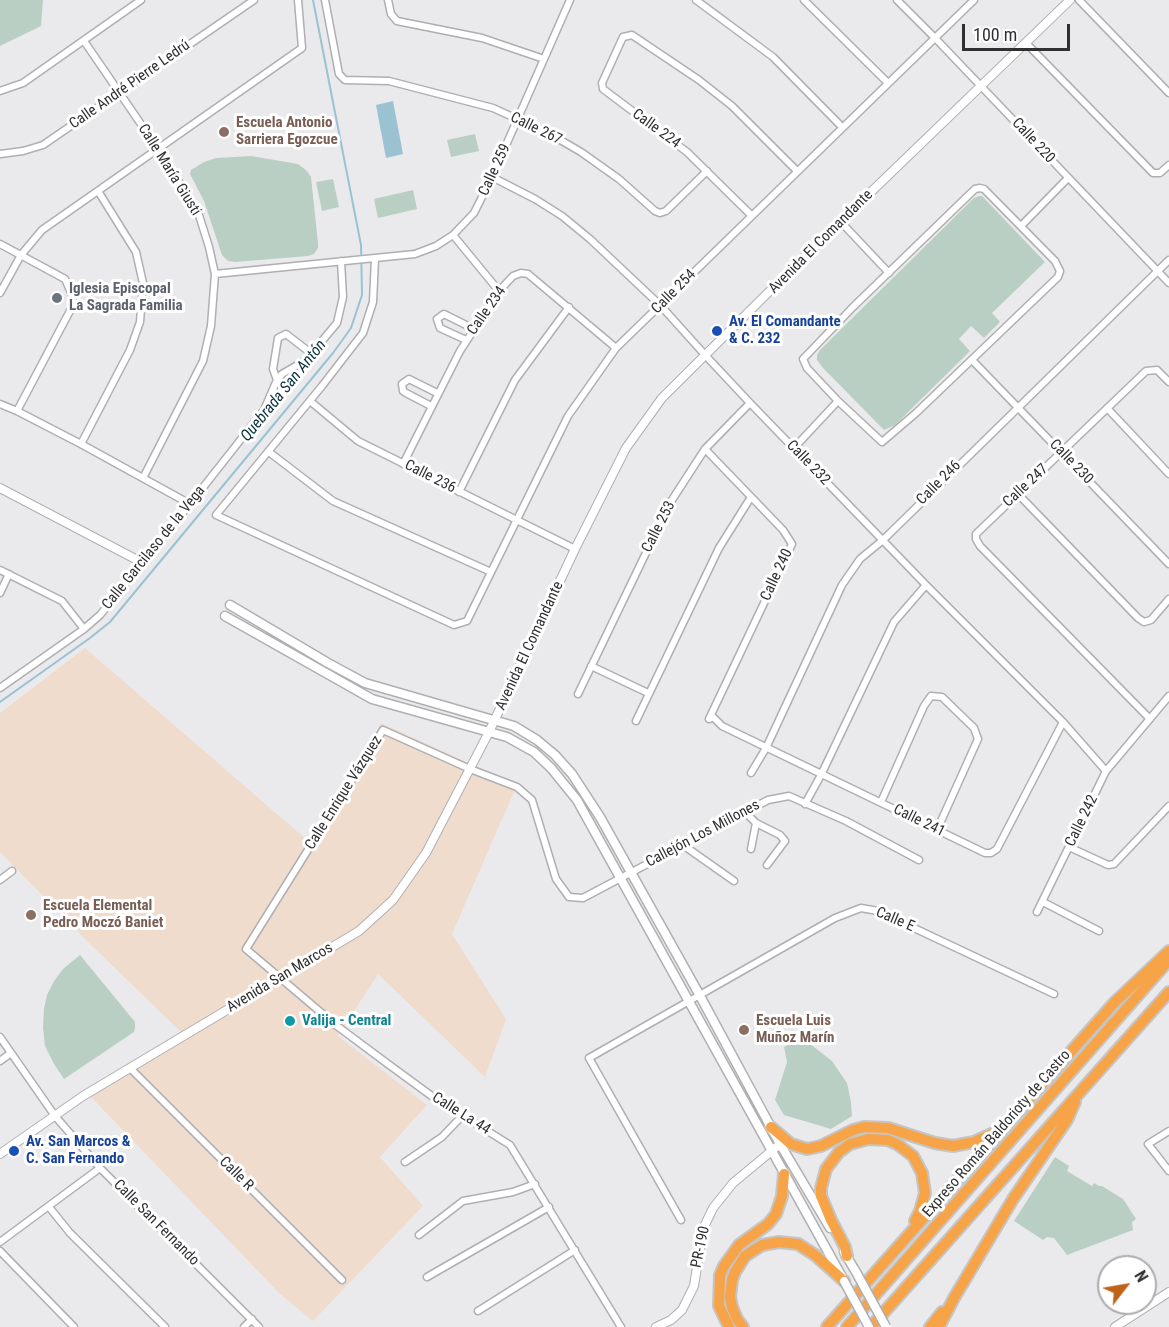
<!DOCTYPE html>
<meta charset="utf-8">
<style>
body{margin:0}
#map{position:relative;width:1169px;height:1327px;overflow:hidden;background:#eaeaed;font-family:"Roboto Condensed",sans-serif}
canvas{display:block}
.north{position:absolute;left:1097px;top:1255px;width:60px;height:60px;box-sizing:border-box;background:#fff;border:2px solid #acacad;border-radius:50%;rotate:59deg;font-size:16px;font-weight:700;line-height:24px;text-align:center;color:#303031}
.north::after{content:'';display:block;margin:auto;width:21px;height:27px;background:#c06218;clip-path:polygon(50% 0,100% 100%,50% 72%,0 100%)}
.scale{position:absolute;left:962px;top:24px;width:108px;height:27px;box-sizing:border-box;border:3px solid #303031;border-top:0;padding-left:8px;font-size:18px;line-height:21px;white-space:nowrap;color:#303031;-webkit-text-stroke:4px #fff;paint-order:stroke}
</style>
<div id="map">
<canvas width="1169" height="1327"></canvas>
<div class="north">N</div>
<div class="scale">100 m</div>
</div>
<script>
const g = document.querySelector('canvas').getContext('2d');
g.lineJoin = 'round';
function fillPath(path, color) { g.fillStyle = color; g.fill(path, 'evenodd'); }
const shape = rows => new Path2D(rows.map(r => 'M' + r).join(''));
function trace(path, color, width, dash) { g.strokeStyle = color; g.lineWidth = width; g.lineCap = dash ? 'butt' : 'round'; g.setLineDash(dash || []); g.stroke(path); }
function drawText(font, color, halo, rows, align = 'center') {
  g.font = font + ' "Roboto Condensed",sans-serif'; g.lineWidth = 6; g.setLineDash([]); g.textBaseline = 'middle'; g.strokeStyle = halo; g.fillStyle = color; for (const [text, x, y, turn = 0] of rows) {
    g.save(); g.translate(x, y); g.rotate((+turn || 0) * Math.PI / 180); g.textAlign = isNaN(turn) ? turn : align; if (halo) g.strokeText(text, 0, 0); g.fillText(text, 0, 0); g.restore();
  }
}
const industrial = shape([
 [85,648,307,840,371,744,381,723,517,785,452,934,506,1019,485,1077,378,974,338,1036,427,1105,380,1157,423,1206,313,1321,280,1294,90,1096,184,1035,88,942,0,852,0,713]
]);
const green = shape([
 [0,0,43,0,41,26,0,46],
 [475,134,479,151,451,157,447,140],
 [251,156,298,164,307,171,311,177,318,243,318,248,314,254,308,256,235,262,228,261,222,255,204,201,190,174,191,170,204,162,216,158],
 [333,179,339,207,322,211,316,182],
 [413,190,417,209,378,218,374,199],
 [979,196,982,196,1045,262,992,313,1000,322,984,338,971,326,959,339,970,351,895,425,884,430,823,368,817,360,817,355,820,350,974,198],
 [80,955,135,1022,135,1028,134,1032,64,1079,54,1064,45,1046,43,1028,44,1009,47,995,54,981,63,969],
 [798,1039,810,1044,832,1061,847,1083,851,1102,852,1116,831,1129,784,1115,775,1100,787,1062,784,1047],
 [1055,1157,1069,1166,1067,1171,1092,1186,1094,1183,1099,1186,1102,1186,1123,1199,1136,1219,1132,1222,1133,1230,1067,1255,1054,1238,1047,1237,1043,1240,1014,1221]
]);
const water = shape([
 [393,101,403,154,386,158,376,105]
]);
const stream = shape([
 [0,702,90,638,110,622,333,353,351,328,362,295,361,245,313,0]
]);
const minor = shape([
 [325,0,339,74,345,80,389,81,493,108,550,134,581,152,619,179,655,211,660,213,666,211,707,171],
 [388,0,391,14,397,21,482,38,544,59],
 [696,0,773,57,842,127],
 [804,0,888,83],
 [897,0,935,38,1169,283],
 [1079,0,1169,93],
 [84,41,158,149,198,212,209,247,215,274,211,326,203,361,143,478],
 [1026,43,1153,173,1160,173,1169,165],
 [0,91,23,83,141,0],
 [0,154,23,151,43,145,254,0],
 [492,177,535,199,562,216,590,239,661,306,706,356,750,403,926,585,1063,722,1106,771],
 [980,188,984,189,1055,261,1060,271,1058,277,916,413,882,442,838,401,807,368,803,359,853,307,975,189,980,188],
 [751,215,687,152,603,89,602,83,623,37,632,35,699,80,732,106,797,171],
 [840,221,889,273],
 [1021,226,1068,178],
 [453,235,499,291],
 [0,244,65,279,73,297,72,307,17,411],
 [375,259,373,302,363,333,322,386,216,515,454,625,467,621,568,416,616,348,974,0],
 [215,274,415,254,436,246,453,235,474,213,492,177,570,0],
 [0,293,21,255,42,230,302,48,298,0],
 [466,340,440,328,437,319,444,314,474,329],
 [972,360,1169,564],
 [277,380,282,374,306,360,337,323,343,297,341,261],
 [310,401,358,441,575,549],
 [0,404,17,411,81,444,190,504],
 [431,406,406,393,403,391,402,384,409,379,437,393],
 [1107,408,1169,474],
 [81,444,130,350,140,322,143,283,136,252,98,191],
 [794,448,838,401],
 [705,449,783,530,792,544,709,719,713,717,722,726,985,853,991,853,997,849,1063,722],
 [269,452,333,501,491,572],
 [403,464,460,351,499,291,513,276,521,273,528,274,616,348],
 [459,492,515,380,569,307],
 [1018,494,1138,618,1144,622,1151,620,1169,599],
 [0,570,62,601,84,629],
 [0,593,9,574],
 [591,666,648,693],
 [0,688,84,629,100,615,190,504,264,410,277,380,273,369,278,338,286,334,312,354],
 [578,694,670,503,705,449,750,403],
 [1150,719,980,546,976,539,976,534,1146,371,1157,370,1169,382],
 [636,721,719,548,751,497],
 [751,773,766,748,842,585,860,559,883,540,1169,260],
 [881,802,924,706,931,696,942,697,974,728,978,739,937,830],
 [805,804,821,775,894,622,926,585],
 [745,812,756,823,780,835,785,841,767,865],
 [683,845,734,881],
 [1069,847,1108,865,1114,864,1169,806],
 [751,849,756,823],
 [0,880,12,871],
 [1043,902,1099,931],
 [1037,912,1106,771,1169,696],
 [0,1037,55,1116,100,1168,259,1327],
 [0,1061,11,1053],
 [130,1068,342,1280],
 [1169,1131,1148,1144,1169,1171],
 [405,1162,442,1137,462,1116],
 [49,1207,70,1233,165,1327],
 [681,1220,589,1058,835,918,861,908,878,911,1054,994],
 [419,1235,463,1201,513,1192,535,1184],
 [0,1242,100,1168],
 [0,1251,74,1327],
 [427,1277,549,1207],
 [478,1311,575,1250],
 [244,1327,252,1319],
 [621,1327,510,1145,433,1097,388,1064,337,1026,246,949,383,730,470,769,517,787,532,800,556,879,569,897,583,898,768,800,789,796,846,821,919,860]
]);
const tertiary = shape([
 [0,488,143,563],
 [0,1154,83,1096,359,931,393,900,426,853,489,732,575,549,626,448,662,398,816,245,1070,0],
 [656,1327,671,1320,682,1310,694,1286,703,1229,713,1208,733,1183,780,1144],
 [1115,1327,1169,1292]
]);
const secondary = shape([
 [230,605,328,663,365,683,514,726,537,740,555,755,572,774,600,817,699,994,780,1144,830,1228],
 [225,616,372,699,507,737,534,752,551,768,577,800,842,1277],
 [844,1252,856,1272]
]);
const motorway = shape([
 [771,1127,791,1144,807,1149,821,1146,853,1130,864,1127,888,1128,935,1143,953,1146,974,1142,994,1133],
 [847,1256,845,1247,831,1220,821,1196,821,1188,826,1169,839,1152,850,1144,868,1139,888,1140,897,1144,913,1156,922,1173,925,1193,920,1211,915,1221],
 [729,1327,719,1306,720,1275,724,1266,739,1245,768,1224,776,1214,782,1196,784,1174],
 [743,1327,737,1319,732,1307,730,1297,732,1280,735,1272,745,1256,762,1245,779,1242,798,1244,815,1255,844,1281],
 [827,1327,1115,1002,1169,951],
 [847,1327,1169,960],
 [871,1327,1169,992],
 [930,1327,942,1312],
 [939,1327,954,1298,1013,1199,1067,1120,1075,1102]
]);
const secondaryBridge = shape([
 [856,1272,886,1327],
 [844,1281,869,1327]
]);
const markers = [
 [224,132,6,"#8d6e63"],
 [57,298,6,"#6b7280"],
 [717,331,6,"#1a4fb4"],
 [31,915,6,"#8d6e63"],
 [290,1021,6,"#0f9aa8"],
 [744,1030,6,"#8d6e63"],
 [14,1151,6,"#1a4fb4"]
];
const streetNames = [
 ["Calle André Pierre Ledrú",130,85,-35],
 ["Calle 267",536,129,26],
 ["Calle 224",656,129,36],
 ["Calle 220",1033,141,47],
 ["Calle María Giusti",169,170,58],
 ["Calle 259",495,170,-65],
 ["Avenida El Comandante",821,242,-45],
 ["Calle 254",674,292,-45],
 ["Calle 234",487,311,-55],
 ["Calle 230",1071,462,46],
 ["Calle 232",808,463,46],
 ["Calle 236",430,477,27],
 ["Calle 246",939,483,-45],
 ["Calle 247",1026,486,-43],
 ["Calle 253",659,527,-63],
 ["Calle Garcilaso de la Vega",154,548,-51],
 ["Calle 240",777,575,-65],
 ["Avenida El Comandante",530,646,-65],
 ["Calle Enrique Vázquez",344,793,-58],
 ["Calle 241",919,821,26],
 ["Calle 242",1082,821,-64],
 ["Callejón Los Millones",703,834,-28],
 ["Calle E",895,920,23],
 ["Avenida San Marcos",280,978,-31],
 ["Calle La 44",461,1114,32],
 ["Expreso Román Baldorioty de Castro",997,1134,-49],
 ["Calle R",236,1174,45],
 ["Calle San Fernando",156,1223,45],
 ["PR-190",701,1247,-78]
];
const educationNames = [
 ["Escuela Antonio",236,123],
 ["Sarriera Egozcue",236,140],
 ["Escuela Elemental",43,906],
 ["Pedro Moczó Baniet",43,923],
 ["Escuela Luis",756,1021],
 ["Muñoz Marín",756,1038]
];
const worshipNames = [
 ["Iglesia Episcopal",69,289],
 ["La Sagrada Familia",69,306]
];
const transitNames = [
 ["Av. El Comandante",729,322],
 ["& C. 232",729,339],
 ["Av. San Marcos &",26,1142],
 ["C. San Fernando",26,1159]
];
const cultureNames = [
 ["Valija - Central",302,1021]
];
const waterNames = [
 ["Quebrada San Antón",284,391,-51]
];
fillPath(industrial, '#f0dccd');
fillPath(green, '#b9cfc4');
fillPath(water, '#9ac2d1');
trace(stream, '#9ac2d1', 2);
trace(minor, '#afafb2', 9);
trace(tertiary, '#afafb2', 10);
trace(secondary, '#afafb2', 11);
trace(motorway, '#c5c5c5', 14);
trace(minor, '#fff', 6);
trace(tertiary, '#fff', 8);
trace(secondary, '#fff', 8);
trace(motorway, '#f7a448', 10);
trace(secondaryBridge, '#afafb2', 11, []);
trace(secondaryBridge, '#fff', 8);
for (const [x, y, r, color] of markers) { const dot = new Path2D(); dot.arc(x, y, r, 0, 2 * Math.PI); g.fillStyle = color; g.fill(dot); trace(dot, '#fff', 2); }
drawText('15px', '#303031', '#fff', streetNames);
drawText('bold 15px', '#785e54', '#fff', educationNames, 'left');
drawText('bold 15px', '#5b616d', '#fff', worshipNames, 'left');
drawText('bold 15px', '#164399', '#fff', transitNames, 'left');
drawText('bold 15px', '#0d838f', '#fff', cultureNames, 'left');
drawText('italic 16px', '#0c323d', '#fff', waterNames);
</script>
